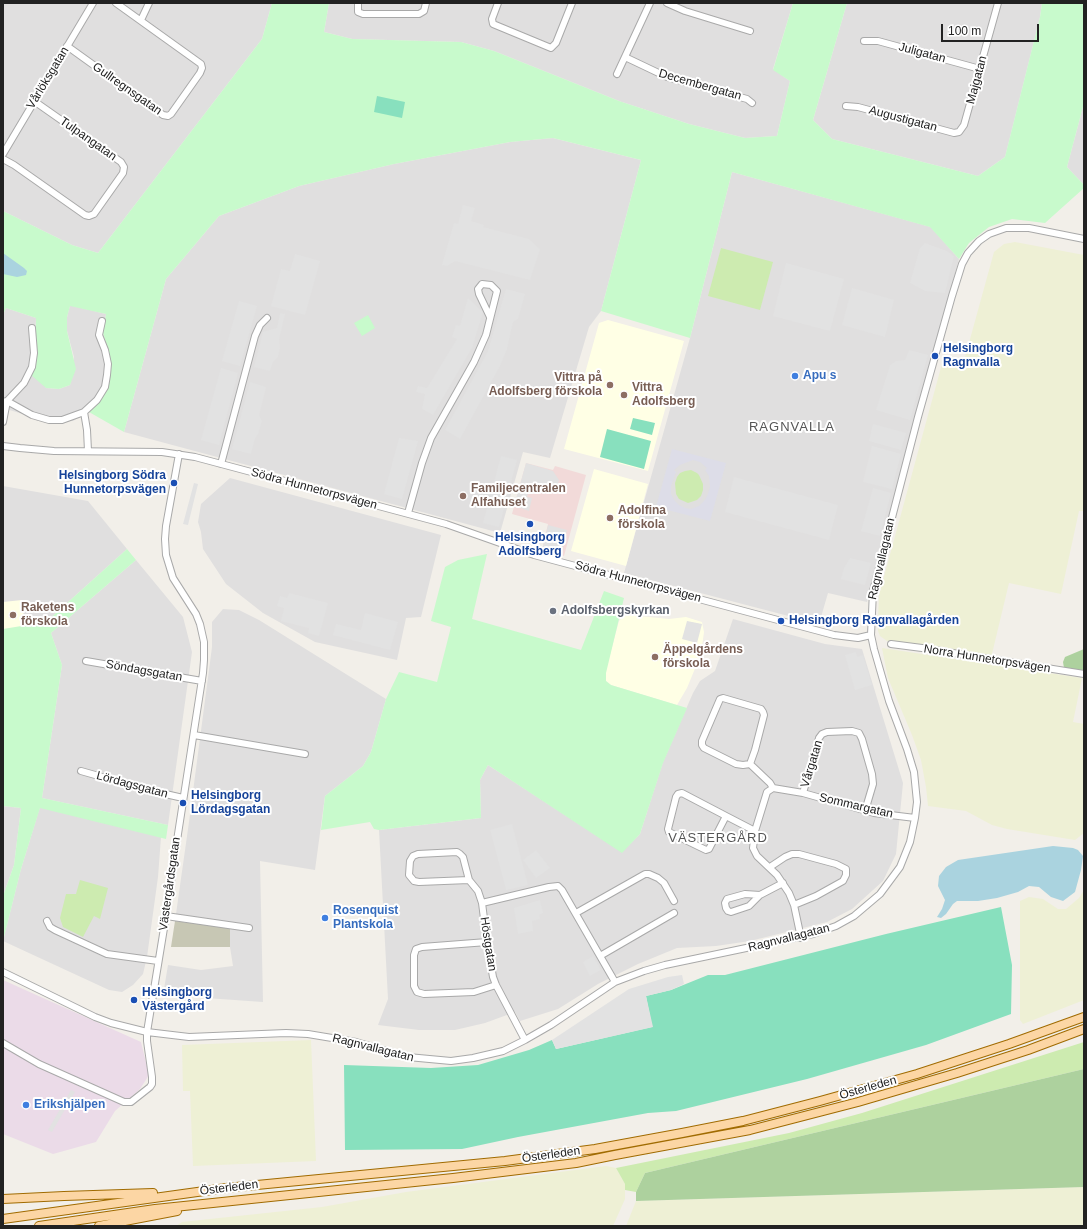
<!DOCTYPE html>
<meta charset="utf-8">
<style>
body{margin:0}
#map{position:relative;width:1087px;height:1229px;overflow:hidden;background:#f2efe9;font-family:Helvetica,sans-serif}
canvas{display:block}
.frame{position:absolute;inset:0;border:4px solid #222;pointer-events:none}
.scale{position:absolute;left:941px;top:24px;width:98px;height:18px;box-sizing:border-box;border:2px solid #222;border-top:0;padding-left:5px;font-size:12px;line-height:14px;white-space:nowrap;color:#222;-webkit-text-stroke:3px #fff;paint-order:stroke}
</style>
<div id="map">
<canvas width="1087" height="1229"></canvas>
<div class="frame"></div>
<div class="scale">100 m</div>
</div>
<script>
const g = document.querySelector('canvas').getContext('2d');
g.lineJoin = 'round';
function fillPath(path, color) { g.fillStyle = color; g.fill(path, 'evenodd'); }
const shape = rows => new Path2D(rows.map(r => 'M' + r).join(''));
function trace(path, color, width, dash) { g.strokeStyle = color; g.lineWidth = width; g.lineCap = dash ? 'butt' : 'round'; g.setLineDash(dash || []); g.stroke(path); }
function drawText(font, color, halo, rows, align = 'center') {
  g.font = font + ' Helvetica,sans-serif'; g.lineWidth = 4; g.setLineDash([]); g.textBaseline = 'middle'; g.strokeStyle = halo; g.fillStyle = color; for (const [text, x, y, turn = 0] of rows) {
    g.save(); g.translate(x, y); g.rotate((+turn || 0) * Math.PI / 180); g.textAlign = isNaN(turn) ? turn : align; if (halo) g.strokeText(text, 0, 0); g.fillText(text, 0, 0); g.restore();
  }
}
const residential = shape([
 [3,3,272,3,262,39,98,253,72,245,3,211],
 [329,3,793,3,773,69,790,81,777,136,745,138,689,124,619,101,494,51,461,42,352,39,324,32],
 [847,3,1042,3,1040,17,1005,157,978,176,832,139,813,120],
 [1084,103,1084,185,1067,167],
 [553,138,641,160,601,311,589,327,550,458,523,452,500,533,124,432,166,279,219,216,299,186,394,164,510,142],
 [732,172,931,227,959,259,867,602,828,593,819,624,624,573,690,338],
 [70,305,106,314,103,333,108,350,110,367,108,384,101,400,89,412,73,421,49,422,3,408,3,315,6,308,36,318,35,339,46,388,59,389,70,385,74,357,67,331,67,317],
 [230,478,441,535,421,617,406,618,397,660,315,642,263,613,226,584,203,549,201,532,198,522,201,504],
 [3,486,88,501,127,549,46,622,3,629],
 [136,560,183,617,192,652,168,825,42,798,62,665,51,633],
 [223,609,239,610,259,620,386,699,371,752,363,766,325,796,315,870,260,861,263,1002,163,995,168,965,201,970,233,966,230,947,230,929,175,921,189,822,212,647,212,622],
 [733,619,825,644,862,649,903,783,896,854,883,881,852,909,827,922,750,941,716,946,677,948,638,964,598,984,558,1009,520,1021,515,1012,485,1023,455,1030,419,1030,378,1025,388,999,379,830,481,818,480,780,488,765,622,852,640,834,663,762,693,693,700,681,715,671],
 [3,806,21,808,14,865,3,896],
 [40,807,161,837,158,877,147,957,143,974,133,985,122,992,109,990,3,941,21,869]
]);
const commercial = shape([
 [526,463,553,470,555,466,586,475,564,556,542,550,548,524,512,514]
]);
const industrial = shape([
 [3,980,141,1042,149,1075,140,1089,115,1111,96,1142,53,1154,3,1134]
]);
const education = shape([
 [608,320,684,341,648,471,564,449,599,323],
 [594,469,648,484,626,566,571,551],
 [22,600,25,627,3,630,3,602],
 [628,615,669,619,686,617,702,622,704,632,701,654,687,688,677,705,611,685,606,681,605,673,619,621,623,617]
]);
const construction = shape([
 [175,921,230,928,230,947,171,947]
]);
const farmland = shape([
 [1015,242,1084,255,1084,511,1079,511,1061,594,1009,583,991,658,887,641,880,636,878,631,878,619,879,595,943,360,964,361,994,252,1004,244],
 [882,648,1082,678,1073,722,1084,724,1084,833,1075,840,1007,829,992,825,966,811,928,806,926,787,921,760,912,735,888,678],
 [1084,890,1084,1000,1023,1024,1020,1020,1020,901,1029,897,1043,899,1058,909,1066,909,1079,898],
 [311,1040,316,1161,193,1166,190,1091,183,1091,182,1045],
 [606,1166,616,1168,625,1184,625,1199,613,1226,176,1226,182,1222,322,1207,406,1192],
 [1084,1187,1084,1226,626,1226,636,1201]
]);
const grass = shape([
 [721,248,773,262,760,310,708,296],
 [691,470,697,473,699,475,703,484,703,490,701,496,697,500,688,503,679,499,676,494,675,483,677,477,680,473,685,471],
 [80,880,108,888,100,919,94,916,83,937,63,927,60,918,66,894,76,894],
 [1084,1042,1084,1069,645,1173,636,1192,625,1190,625,1184,616,1168,789,1133,862,1113]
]);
const forest = shape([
 [1084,649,1084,671,1064,668,1063,662,1065,657],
 [1084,1069,1084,1187,636,1201,636,1192,645,1173]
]);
const park = shape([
 [272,3,329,3,324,32,352,39,461,42,494,51,619,101,689,124,745,138,777,136,790,81,773,70,793,3,847,3,813,120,832,139,978,176,1005,157,1040,17,1042,3,1084,3,1084,103,1067,167,1084,185,1084,188,1045,223,1012,219,989,227,969,243,959,259,930,227,732,172,690,338,601,311,641,160,553,138,510,142,394,164,299,186,219,216,166,279,124,432,89,412,101,400,108,384,110,367,108,350,103,333,106,314,70,306,67,317,67,331,76,369,70,385,59,389,46,388,31,375,35,368,36,318,6,308,3,315,3,211,72,245,98,253,262,39],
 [368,315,375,328,362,336,354,323],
 [127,549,136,560,51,633,62,665,42,798,168,825,166,839,40,808,21,869,3,941,3,896,14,865,21,808,3,806,3,629,46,622],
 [487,554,472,619,581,650,604,591,624,598,606,673,606,681,611,685,687,708,663,763,640,834,622,853,488,765,480,780,481,818,379,830,374,829,370,822,321,830,325,796,363,766,371,752,386,699,399,672,437,682,451,627,431,621,445,567,458,560]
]);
const pitch = shape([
 [377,96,405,102,402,118,374,112],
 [633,418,655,423,652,435,630,429],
 [607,429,651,441,644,469,600,457],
 [1001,907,1012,965,1011,1014,926,1045,807,1079,676,1111,648,1113,518,1137,462,1149,345,1150,344,1065,431,1068,478,1065,529,1050,552,1040,556,1049,652,1027,646,996,671,990,708,975,725,975,886,934]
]);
const parking = shape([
 [463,205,475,208,471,221,484,225,483,227,529,239,540,249,530,280,455,261,447,266,442,265,454,223,458,224],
 [925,243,947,251,954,256,945,293,925,291,910,283,920,248],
 [295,254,320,261,305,315,271,306,281,269,290,271],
 [786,263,844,279,830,331,773,316],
 [852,288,894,300,885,337,842,325],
 [506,289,525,294,518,319,513,322,507,349,500,366,460,439,445,430,488,351],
 [468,298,483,312,472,348,433,415,422,409,425,394,416,392,418,386,427,388,457,339,452,337,456,325,460,326],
 [239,301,257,306,240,366,222,361],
 [280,313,285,314,279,340,280,348,278,357,273,362,270,371,254,367,263,332,277,328],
 [909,350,928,355,910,420,876,410,890,365,896,361,905,360],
 [221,368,238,373,219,445,201,440],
 [250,382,266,387,259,415,262,421,258,434,255,439,251,454,232,449],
 [873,424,906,433,901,450,869,441],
 [399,438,418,441,402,499,384,494],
 [872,446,901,454,892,489,863,482],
 [501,456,517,460,499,527,483,523],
 [526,463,553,471,559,480,556,490,531,483,527,497,532,498,529,511,514,506],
 [734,477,838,505,829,540,725,512],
 [194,483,198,484,188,525,183,524],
 [873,488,891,493,880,536,861,531],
 [548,525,567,530,561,555,542,550],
 [850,558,871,563,865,585,841,579,844,568],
 [289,593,328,603,319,636,308,633,309,628,281,621,284,608,277,606,280,596,287,598],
 [365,613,398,622,390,650,333,635,336,624,361,630],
 [687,621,702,624,697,643,682,639],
 [856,652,857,657,863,655,872,685,855,690,845,655],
 [512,824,528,885,506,890,490,830],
 [536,850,550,868,536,878,523,860],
 [540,900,543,913,539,915,540,919,532,921,533,931,518,934,514,908],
 [593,956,601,970,590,976,583,962],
 [682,975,684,984,671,990,646,996,653,1027,556,1049,552,1040,629,989,668,977],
 [71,1090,75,1092,52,1132,48,1130]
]);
const plaza = shape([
 [672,449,726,463,710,521,656,507],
 [693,460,700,462,707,468,705,470,709,476,710,487,708,494,705,500,699,506,691,509,685,508,679,505,674,500,671,494,671,486,676,472,674,470,680,465]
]);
const water = shape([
 [3,253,24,268,27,271,26,275,17,277,3,274],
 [1053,846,1073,848,1078,850,1083,856,1081,870,1075,892,1063,901,1051,897,1039,887,1029,886,1018,892,997,898,978,901,957,901,953,904,946,914,941,918,937,917,942,909,945,900,938,886,939,876,946,867,958,860]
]);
const minor = shape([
 [358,3,358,12,363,14,419,14,424,11,426,3],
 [498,3,492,19,493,24,551,48,556,43,572,3],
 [667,3,685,11,750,31],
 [141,20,149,3],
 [864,41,878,41,980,69],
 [67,46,163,115,168,116,171,114,200,73,202,68,201,64,116,3],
 [625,57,667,77,747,99,752,103],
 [617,74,650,3],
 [846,106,858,107,954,133,959,132,964,125,998,3],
 [3,154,93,3],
 [3,159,14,165,85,215,89,216,94,214,123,173,124,167,121,162,34,101],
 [3,402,7,401,24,383,32,367,34,353,32,328],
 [3,422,7,401,32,415,49,420,62,420,84,412],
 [3,446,20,448,54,451,162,452,195,457,446,524,534,555,834,635,858,638,871,635],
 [88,451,87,430,84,412,97,400,105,387,107,375,108,364,105,350,99,335,102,321],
 [221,464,255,336,260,325,267,318],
 [408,513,422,463,431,438,474,362,486,335,497,291,491,285,482,284,478,289,479,294,490,317],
 [891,644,922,648,1084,674],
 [86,661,202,681],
 [194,735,305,754],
 [750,764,743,765,736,764,704,748,702,745,702,741,720,699,723,698,761,709,763,712,764,715,755,750,750,764,770,783,773,788],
 [81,771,148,790,183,798],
 [803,793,819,738,822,734,827,732,852,731,859,733,862,739,872,774,873,784,865,811],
 [726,816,682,793,678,794,676,797,668,829,669,832,706,850,709,849,726,816,755,831],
 [770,867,785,857,792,854,799,854,836,864,846,869,846,875,843,881,816,896,794,905],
 [469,880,419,882,414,881,409,875,410,861,413,856,418,854,457,852,460,854,463,857,469,880,478,891,482,903],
 [760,895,749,906,731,912,728,911,726,908,725,903,727,899,745,894,760,895,783,883],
 [576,913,645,874,649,874,658,878,664,883,674,901],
 [166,916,249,928],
 [47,921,50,927,55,930,107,954,158,961],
 [801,938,794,905,789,893,777,875,757,856,753,848,755,831,767,792,773,788,803,793,874,813,915,818],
 [487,942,422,947,416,949,414,955,414,986,417,992,424,994,474,992,496,985],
 [600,956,674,913],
 [3,972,95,1017,111,1023,147,1032,189,1037,286,1033,308,1034,356,1042,408,1057,451,1061,473,1058,503,1051,525,1040,551,1025,615,982,644,971,665,965,813,934,836,926,854,916,880,894,900,867,910,842,915,818,917,802,914,772,907,749,889,701,874,649,871,635,873,591,918,417,952,296,962,264,968,253,979,241,989,234,1006,228,1029,228,1084,239],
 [525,1040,496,985,493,977,487,942,482,903,549,887,558,886,562,890,615,982],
 [3,1043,39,1064,124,1102,131,1102,150,1087,152,1084,152,1077,147,1041,147,1032,166,916,178,834,203,673,204,660,204,642,200,624,196,614,173,578,166,555,165,539,166,526,179,454]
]);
const major = shape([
 [3,1199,64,1196,153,1193],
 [3,1219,226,1188,505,1161,595,1149,682,1133,743,1121,820,1101,917,1074,1009,1044,1084,1017],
 [39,1226,155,1209,453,1178,576,1163,615,1155,750,1130,858,1102,957,1073,1028,1050,1084,1029],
 [99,1226,177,1211]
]);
const markers = [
 [935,356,4,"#1a4fb4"],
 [795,376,4,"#3f7fe0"],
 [610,385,4,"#8d6e63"],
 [624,395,4,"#8d6e63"],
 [174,483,4,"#1a4fb4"],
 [463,496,4,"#8d6e63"],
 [610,518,4,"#8d6e63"],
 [530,524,4,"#1a4fb4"],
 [553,611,4,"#6b7280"],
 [13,615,4,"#8d6e63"],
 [781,621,4,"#1a4fb4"],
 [655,657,4,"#8d6e63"],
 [183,803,4,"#1a4fb4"],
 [325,918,4,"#3f7fe0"],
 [134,1000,4,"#1a4fb4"],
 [26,1105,4,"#3f7fe0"]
];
const streetNames = [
 ["Juligatan",922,53,15],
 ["Vårlöksgatan",48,78,-59],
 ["Majgatan",977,80,-75],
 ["Decembergatan",700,85,16],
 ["Gullregnsgatan",127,89,35],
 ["Augustigatan",903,119,15],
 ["Tulpangatan",88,139,35],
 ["Södra Hunnetorpsvägen",314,489,15],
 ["Ragnvallagatan",882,559,-77],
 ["Södra Hunnetorpsvägen",638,582,15],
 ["Norra Hunnetorpsvägen",987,659,9],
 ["Söndagsgatan",144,671,10],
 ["Vårgatan",812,764,-73],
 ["Lördagsgatan",132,785,15],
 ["Sommargatan",856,806,13],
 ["Västergårdsgatan",170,884,-82],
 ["Ragnvallagatan",789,938,-14],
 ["Höstgatan",488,944,81],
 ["Ragnvallagatan",373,1048,14],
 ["Österleden",868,1088,-16],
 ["Österleden",551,1155,-8],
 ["Österleden",229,1188,-7]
];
const transitNames = [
 ["Helsingborg",943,349],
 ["Ragnvalla",943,363],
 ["Helsingborg Södra",166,476,"right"],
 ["Hunnetorpsvägen",166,490,"right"],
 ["Helsingborg",530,538,"center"],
 ["Adolfsberg",530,552,"center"],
 ["Helsingborg Ragnvallagården",789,621],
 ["Helsingborg",191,796],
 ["Lördagsgatan",191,810],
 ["Helsingborg",142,993],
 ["Västergård",142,1007]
];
const shopNames = [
 ["Apu s",803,376],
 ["Rosenquist",333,911],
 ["Plantskola",333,925],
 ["Erikshjälpen",34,1105]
];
const educationNames = [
 ["Vittra på",602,378,"right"],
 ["Adolfsberg förskola",602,392,"right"],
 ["Vittra",632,388],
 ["Adolfsberg",632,402],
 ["Familjecentralen",471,489],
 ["Alfahuset",471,503],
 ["Adolfina",618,511],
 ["förskola",618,525],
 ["Raketens",21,608],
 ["förskola",21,622],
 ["Äppelgårdens",663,650],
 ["förskola",663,664]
];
const worshipNames = [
 ["Adolfsbergskyrkan",561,611]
];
const neighbourhoodNames = [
 ["RAGNVALLA",792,427],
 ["VÄSTERGÅRD",718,838]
];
fillPath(residential, '#e0dfdf');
fillPath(commercial, '#f2dad9');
fillPath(industrial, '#ebdbe8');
fillPath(education, '#ffffe5');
fillPath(construction, '#c7c7b4');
fillPath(farmland, '#eef0d5');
fillPath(grass, '#cdebb0');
fillPath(forest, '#add19e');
fillPath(park, '#c8facc');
fillPath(pitch, '#88e0be');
fillPath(parking, '#e2e2e2');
fillPath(plaza, '#dddde8');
fillPath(water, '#aad3df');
trace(minor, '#a9a9a9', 8);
trace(major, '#a06b00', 10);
trace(minor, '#fff', 6);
trace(major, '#fcd6a4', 8);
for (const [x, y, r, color] of markers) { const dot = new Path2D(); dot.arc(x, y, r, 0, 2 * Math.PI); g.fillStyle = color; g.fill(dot); trace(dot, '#fff', 1.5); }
drawText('12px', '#222', '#fff', streetNames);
drawText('bold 12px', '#164399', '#fff', transitNames, 'left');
drawText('bold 12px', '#366cbe', '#fff', shopNames, 'left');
drawText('bold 12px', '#785e54', '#fff', educationNames, 'left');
drawText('bold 12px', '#5b616d', '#fff', worshipNames, 'left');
g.letterSpacing = '1px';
drawText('13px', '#555', '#fff', neighbourhoodNames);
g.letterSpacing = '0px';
</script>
